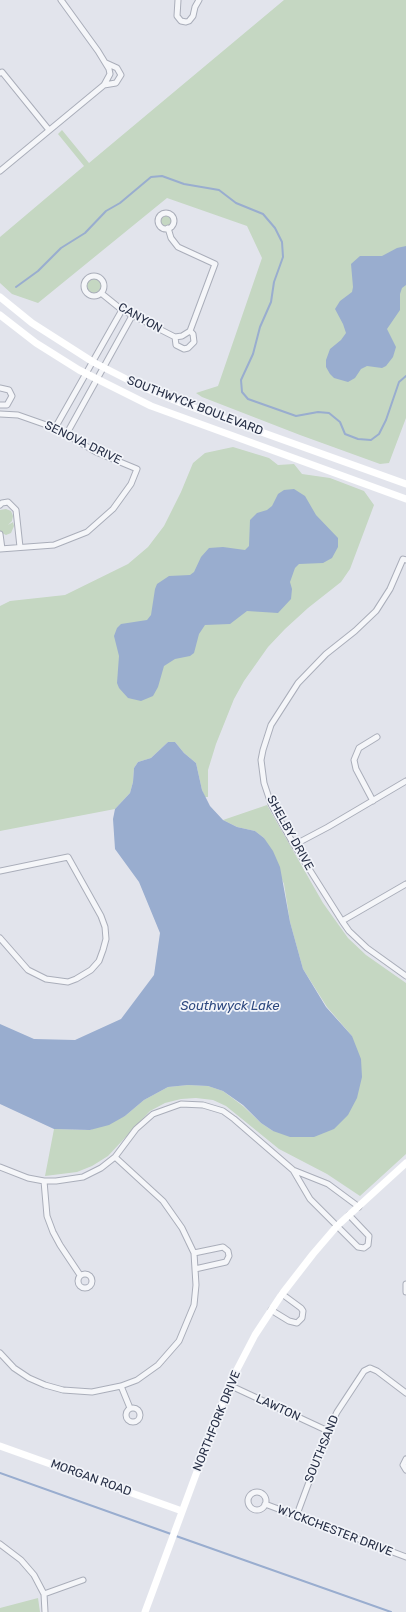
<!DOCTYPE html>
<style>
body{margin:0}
canvas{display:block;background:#e2e4ec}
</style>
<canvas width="406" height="1612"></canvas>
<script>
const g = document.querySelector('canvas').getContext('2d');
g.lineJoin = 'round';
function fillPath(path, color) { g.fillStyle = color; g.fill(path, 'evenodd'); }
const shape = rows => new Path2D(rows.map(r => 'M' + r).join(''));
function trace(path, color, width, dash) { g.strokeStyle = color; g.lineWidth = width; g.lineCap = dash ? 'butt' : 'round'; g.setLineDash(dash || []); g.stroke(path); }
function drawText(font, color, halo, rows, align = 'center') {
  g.font = font + ' Rubik,sans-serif'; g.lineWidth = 3.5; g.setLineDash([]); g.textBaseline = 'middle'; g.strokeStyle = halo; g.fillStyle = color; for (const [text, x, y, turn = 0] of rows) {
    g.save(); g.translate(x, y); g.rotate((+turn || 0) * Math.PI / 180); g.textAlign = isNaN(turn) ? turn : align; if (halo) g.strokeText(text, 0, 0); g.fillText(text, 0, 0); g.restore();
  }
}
const green = shape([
 [284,0,406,0,406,418,389,463,380,464,300,435,202,397,196,393,218,386,262,258,247,226,167,198,38,303,12,294,0,283,0,237,84,166,58,134,62,130,89,163],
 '156 220a8 8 0 1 1 16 0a8 8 0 1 1-16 0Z',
 '86 286a8 8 0 1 1 16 0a8 8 0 1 1-16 0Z',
 [233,447,269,458,278,465,294,464,302,474,330,478,364,491,374,505,350,569,341,582,308,608,285,629,268,647,244,681,234,699,216,744,208,770,208,797,205,797,202,790,196,763,184,753,175,742,168,742,151,758,138,762,134,768,133,782,130,793,115,809,0,831,0,606,10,601,65,595,128,564,148,547,164,526,181,492,193,463,205,453],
 [6,509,11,511,13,516,12,521,8,525,13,522,14,526,11,533,6,535,0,532,0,510],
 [267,805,323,903,348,938,366,955,406,983,406,1154,360,1196,327,1174,279,1149,226,1106,213,1100,196,1098,181,1099,165,1103,150,1111,108,1156,92,1166,77,1172,45,1176,54,1129,90,1130,125,1116,144,1100,168,1087,188,1085,208,1086,223,1091,243,1106,261,1123,273,1131,352,1036,327,1007,303,969,290,922,284,884,264,838,255,831,237,827,223,820],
 [38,1598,40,1612,0,1612,0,1608]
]);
const water = shape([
 [406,246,406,285,402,288,400,294,400,310,387,329,396,347,393,357,386,366,382,368,367,366,361,369,355,378,348,382,334,378,330,374,326,367,326,360,330,349,341,340,346,333,343,324,335,309,340,301,352,292,353,287,351,264,360,256,382,256,397,248],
 [294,489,305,496,316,515,338,538,338,547,332,558,323,563,299,564,295,568,290,582,292,589,291,599,278,613,247,611,230,624,205,625,199,634,194,653,190,656,175,659,164,666,158,687,153,696,141,701,128,698,119,688,117,683,119,656,114,636,117,628,121,624,147,620,151,615,155,589,157,584,169,576,190,575,194,572,201,557,209,548,223,547,245,550,249,546,250,520,257,513,267,510,272,506,278,494,284,490],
 [168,742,175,742,184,753,196,763,202,790,210,806,223,820,237,827,255,831,264,838,273,851,280,867,290,922,303,969,326,1007,352,1036,361,1059,362,1077,357,1098,348,1115,334,1129,314,1137,290,1137,273,1131,261,1123,243,1105,223,1091,208,1086,188,1085,168,1087,144,1100,125,1116,109,1125,90,1130,54,1129,0,1104,0,1024,34,1039,75,1040,121,1019,154,975,160,933,139,882,115,849,113,819,115,809,130,793,133,782,134,768,138,762,151,758]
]);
const stream = shape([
 [16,287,38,271,61,248,85,233,106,211,120,203,151,177,162,176,184,184,219,190,236,203,263,214,275,228,282,242,283,257,274,282,271,302,260,327,253,354,241,380,242,392,248,399,296,416,318,412,329,413,340,422,345,434,358,439,371,440,379,434,386,420,399,382,406,376],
 [0,1473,171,1534],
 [176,1536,391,1612]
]);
const street = shape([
 [178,0,177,16,181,21,186,22,189,21,193,16,195,7,199,0],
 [0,73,2,72,49,130],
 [104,85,116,83,121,75,117,68,106,63],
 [0,171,104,85,110,74,109,69,98,51,61,0],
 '158 221a8 8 0 1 1 16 0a8 8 0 1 1-16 0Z',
 '84 286a10 10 0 1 1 20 0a10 10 0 1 1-20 0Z',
 [101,293,122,310,175,337,182,336,190,331,215,264,178,247,171,238,168,228],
 [175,337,176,345,184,349,188,348,194,342,193,334,190,331],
 [0,388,9,390,12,396,7,405,0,405],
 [0,414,18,415,55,428,96,452,137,469,131,484,113,509,87,532,54,545,0,549],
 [55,428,122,310],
 [66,435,132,316],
 [0,505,2,503,8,502,16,510,20,547],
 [0,534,2,549],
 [406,560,403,559,390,589,376,611,355,631,326,654,298,683,271,725,263,750,261,760,264,783,271,804,294,845,342,921,349,931,367,948,406,976],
 [373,801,356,769,354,760,359,748,377,737],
 [294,845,328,827,406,781],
 [0,871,68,857,101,916,105,927,106,939,103,950,99,961,91,970,76,979,68,982,46,979,28,970,0,938],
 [342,921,406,884],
 [0,1167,28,1178,44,1181,56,1181,83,1177,101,1168,115,1157,136,1129,153,1114,181,1104,203,1105,223,1111,234,1119,293,1170,328,1184,359,1207],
 [293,1170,310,1199,358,1247,364,1248,368,1245,369,1236,349,1215],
 [44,1181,47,1216,53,1232,60,1245,80,1275],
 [194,1253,223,1247,228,1251,229,1256,226,1262,195,1269],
 '78 1281a7 7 0 1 1 14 0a7 7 0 1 1-14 0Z',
 [406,1284,406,1292],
 [271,1310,289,1321,297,1323,302,1318,303,1311,301,1308,282,1294],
 [0,1353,14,1368,29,1378,45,1385,63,1390,92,1392,121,1386,137,1380,158,1365,179,1341,194,1305,196,1285,194,1253,182,1228,163,1201,115,1157],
 [229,1385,328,1431],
 [121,1386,130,1408],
 '126 1415a7 7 0 1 1 14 0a7 7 0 1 1-14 0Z',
 [406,1459,403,1465,406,1470],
 '248 1501a9 9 0 1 1 18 0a9 9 0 1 1-18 0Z',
 [265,1504,406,1557],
 [296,1517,328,1431,337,1412,364,1371,370,1368,377,1371,406,1393],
 [0,1544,21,1560,34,1575,44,1594,45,1612],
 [44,1594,83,1580]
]);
const secondary = shape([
 [0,297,32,323,93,362,140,386,186,405,406,484],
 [0,315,36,343,79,370,151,406,406,499],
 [0,1446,182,1511],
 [145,1612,229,1385,255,1335,282,1294,313,1254,337,1226,406,1163]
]);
const streetNames = [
 ["CANYON",140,318,29],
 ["SOUTHWYCK BOULEVARD",195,406,21],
 ["SENOVA DRIVE",83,443,26],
 ["SHELBY DRIVE",290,833,61],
 ["LAWTON",278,1408,25],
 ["NORTHFORK DRIVE",217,1421,-68],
 ["SOUTHSAND",322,1449,-68],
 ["MORGAN ROAD",91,1478,20],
 ["WYCKCHESTER DRIVE",335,1531,21]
];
const waterNames = [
 ["Southwyck Lake",230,1006]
];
fillPath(green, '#c5d7c2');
fillPath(water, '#99adcf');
trace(stream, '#99adcf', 2);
trace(street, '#aaaeba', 7);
trace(street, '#f5f6f9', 5);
trace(secondary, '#fff', 7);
drawText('12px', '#272f46', '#f2f4f9', streetNames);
drawText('italic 13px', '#2d487f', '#f2f4f9', waterNames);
</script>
